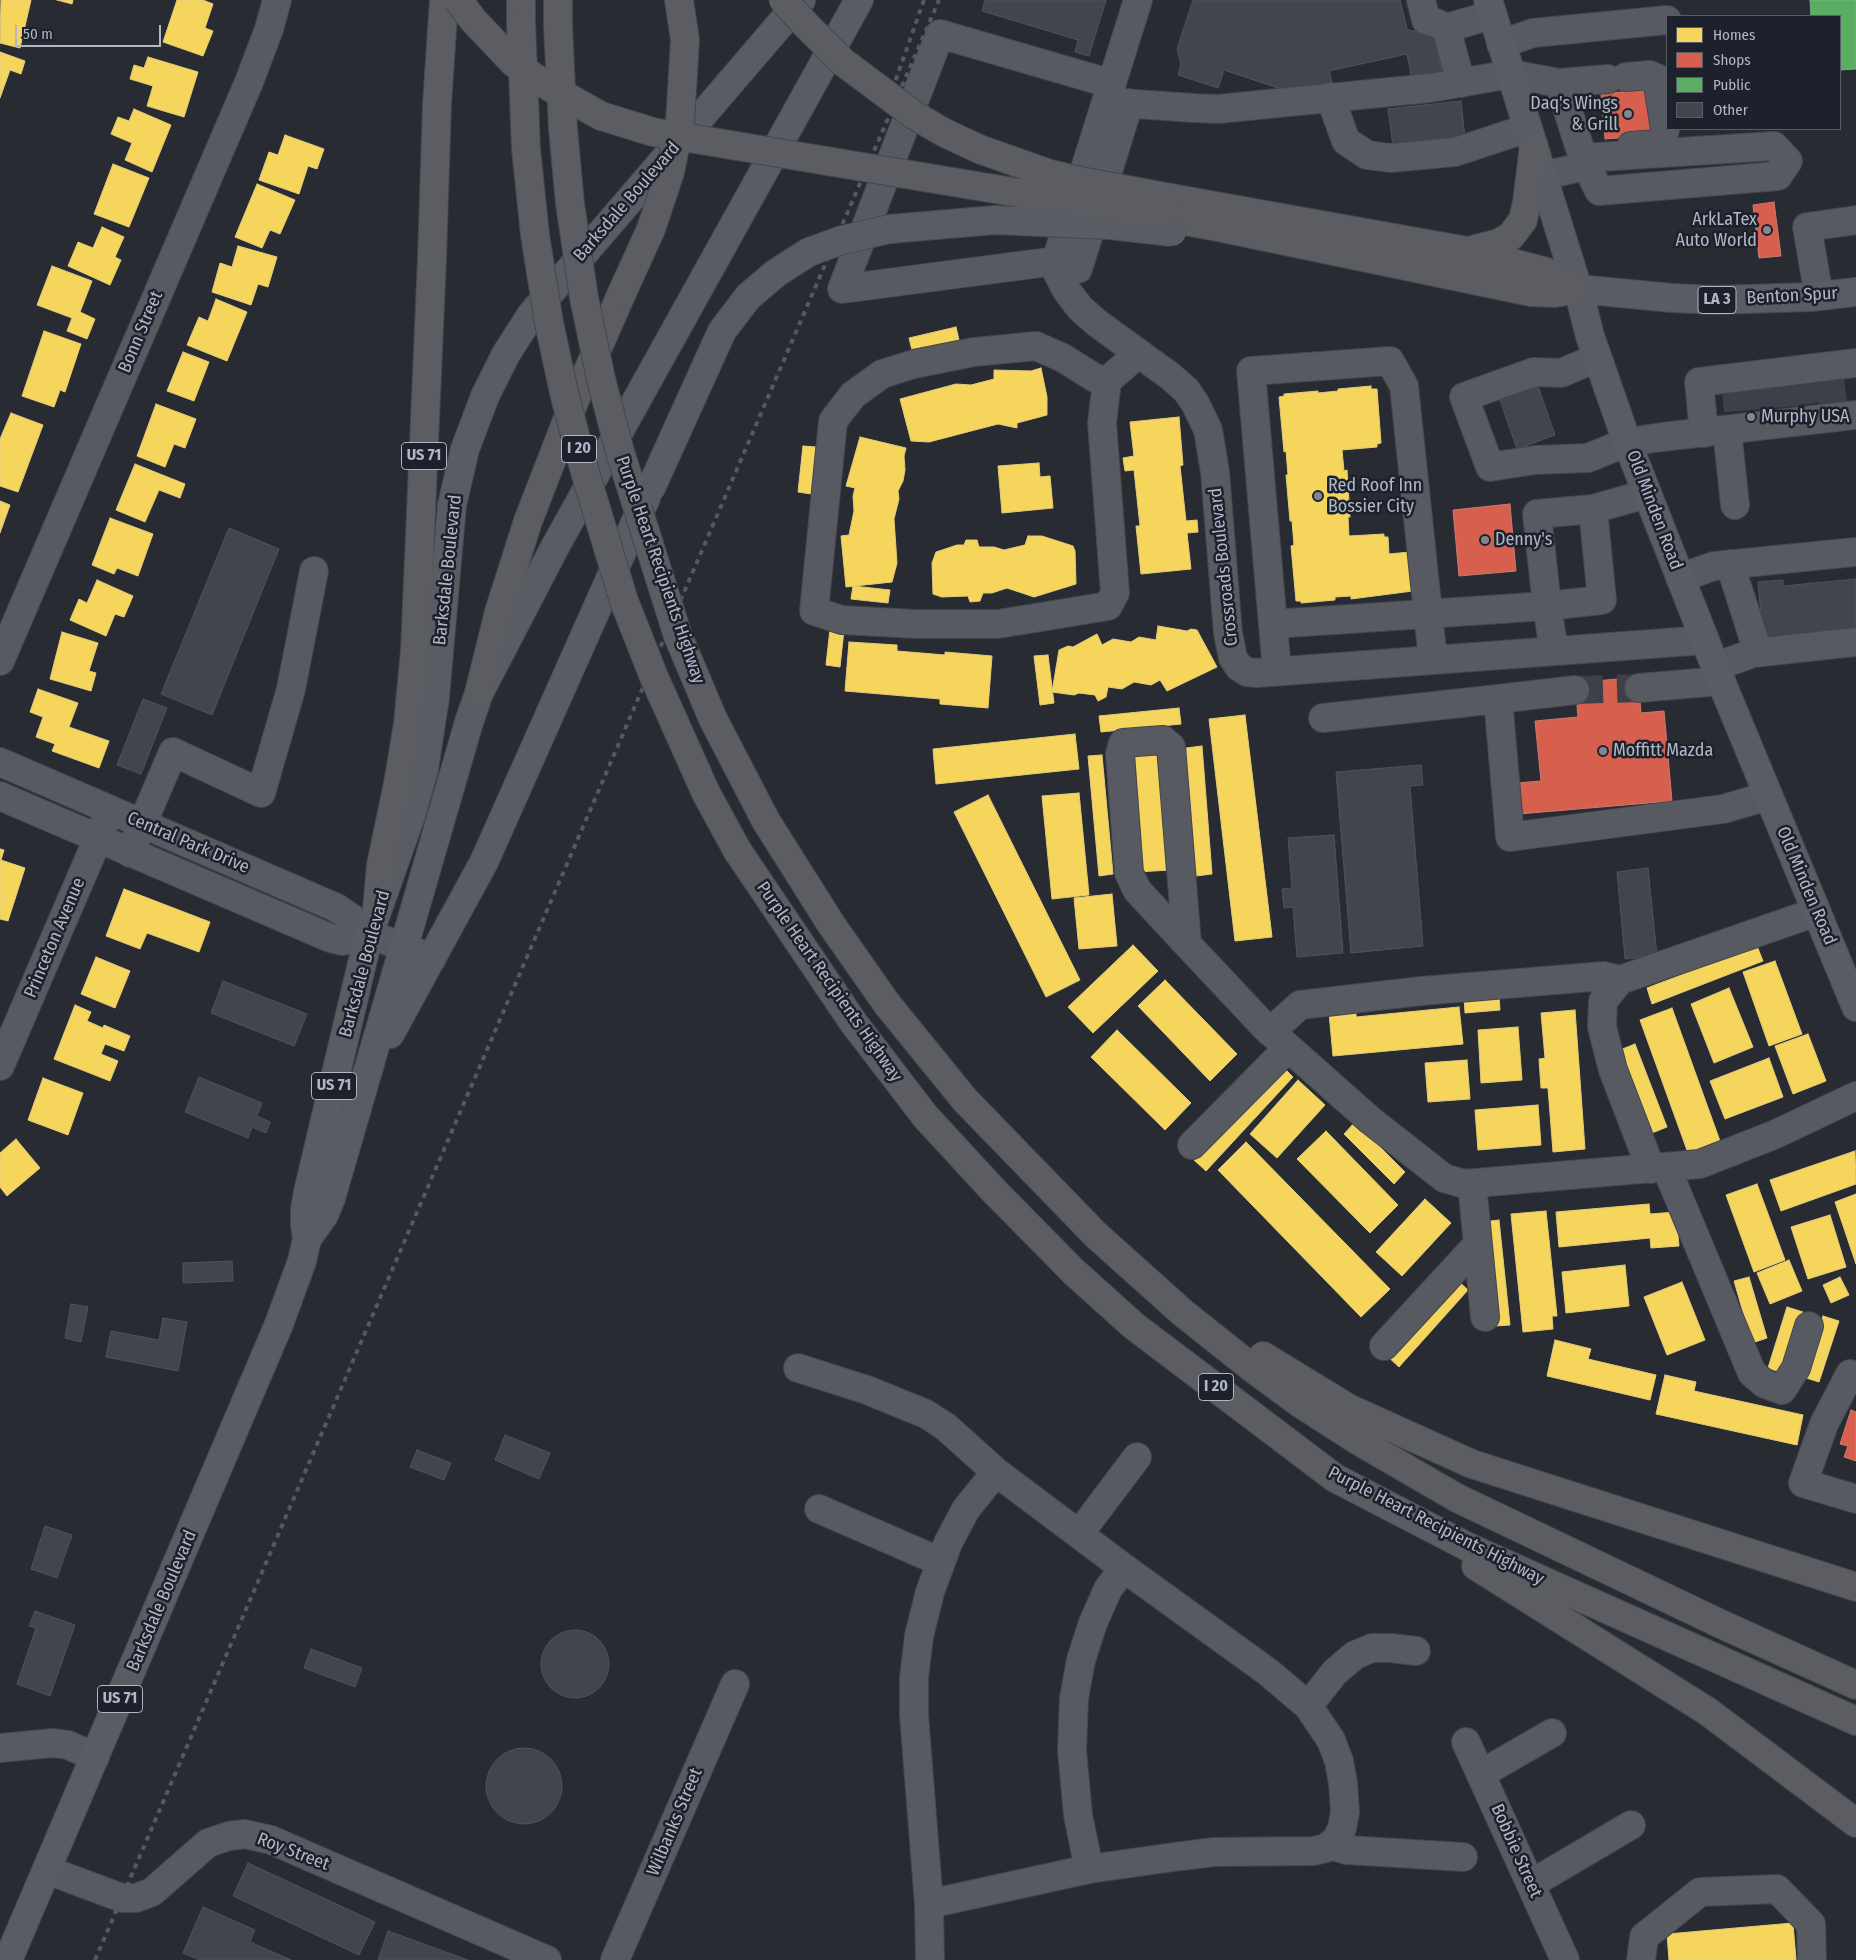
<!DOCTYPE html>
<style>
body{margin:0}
#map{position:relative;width:1856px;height:1960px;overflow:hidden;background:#282b32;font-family:"Fira Sans Condensed",sans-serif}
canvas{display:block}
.legend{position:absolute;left:1666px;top:15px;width:175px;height:115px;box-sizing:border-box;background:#1c212c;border:1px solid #585d69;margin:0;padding:6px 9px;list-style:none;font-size:15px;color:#b1b7c4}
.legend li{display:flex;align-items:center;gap:10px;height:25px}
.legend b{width:25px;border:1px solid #585d69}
.scale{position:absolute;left:15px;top:25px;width:146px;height:22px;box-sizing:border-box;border:2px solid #b1b7c4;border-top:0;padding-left:6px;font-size:15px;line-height:18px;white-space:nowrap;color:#b1b7c4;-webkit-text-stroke:4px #1c212c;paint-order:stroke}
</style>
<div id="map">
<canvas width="1856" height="1960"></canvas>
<ul class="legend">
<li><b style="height:14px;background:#f6d55c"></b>Homes</li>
<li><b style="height:14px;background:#d6604d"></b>Shops</li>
<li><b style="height:14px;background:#5aae61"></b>Public</li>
<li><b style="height:14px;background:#42454b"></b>Other</li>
</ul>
<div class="scale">50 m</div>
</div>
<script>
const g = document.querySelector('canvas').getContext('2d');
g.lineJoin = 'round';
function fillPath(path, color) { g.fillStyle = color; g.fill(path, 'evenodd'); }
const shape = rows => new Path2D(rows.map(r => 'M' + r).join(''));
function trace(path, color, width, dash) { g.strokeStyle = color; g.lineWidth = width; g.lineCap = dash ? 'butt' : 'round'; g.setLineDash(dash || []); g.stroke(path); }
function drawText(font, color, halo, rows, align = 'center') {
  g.font = font + ' "Fira Sans Condensed",sans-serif'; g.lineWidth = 5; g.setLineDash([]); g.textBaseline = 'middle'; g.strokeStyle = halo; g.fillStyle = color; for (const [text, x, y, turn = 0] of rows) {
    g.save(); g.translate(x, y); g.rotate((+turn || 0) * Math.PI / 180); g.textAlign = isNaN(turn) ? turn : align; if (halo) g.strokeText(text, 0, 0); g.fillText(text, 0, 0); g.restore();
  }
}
const homes = shape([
 [1,0,31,0,20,48,0,43,1,0],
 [57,0,73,0,72,4,57,0],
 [177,0,203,0,213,4,205,28,213,31,203,56,163,42,177,0],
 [0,52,25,61,21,74,10,70,0,98,0,52],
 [148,57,198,72,184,117,147,106,153,86,130,79,134,65,144,68,148,57],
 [134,109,171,125,152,172,125,160,132,143,111,134,118,117,129,121,134,109],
 [285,135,324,149,317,169,308,166,299,194,259,180,269,152,278,155,285,135],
 [113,164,149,178,129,227,94,214,113,164],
 [257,184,295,200,280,234,270,230,262,248,235,237,257,184],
 [102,227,124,237,115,257,121,260,110,285,68,266,78,242,93,248,102,227],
 [238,246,277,257,268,287,258,284,251,305,212,292,220,263,232,267,238,246],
 [52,266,92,281,80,312,95,319,87,339,67,331,72,318,37,305,52,266],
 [216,299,247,312,227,361,187,345,199,317,208,321,216,299],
 [956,327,959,340,912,350,909,338,956,327],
 [44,331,81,344,65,392,60,390,54,407,22,396,44,331],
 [183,352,209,362,194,401,167,391,183,352],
 [1041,368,1047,397,1047,415,1017,423,1017,428,998,424,929,442,911,441,900,399,956,384,971,385,994,379,994,370,1031,371,1041,368],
 [1371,386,1371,389,1377,389,1381,443,1377,444,1377,447,1342,450,1344,471,1347,470,1350,517,1348,517,1349,536,1384,534,1384,537,1388,537,1389,554,1410,552,1413,591,1351,599,1351,596,1335,597,1335,600,1301,603,1301,601,1296,601,1291,546,1294,545,1292,521,1290,521,1286,475,1288,475,1286,451,1284,452,1279,397,1284,396,1284,394,1318,391,1318,393,1338,391,1338,389,1371,386],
 [156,404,196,419,185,448,174,444,165,467,137,456,156,404],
 [11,413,43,425,18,492,0,486,0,439,11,413],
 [1179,417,1183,465,1180,466,1186,521,1197,520,1198,532,1187,533,1191,569,1141,574,1136,526,1140,526,1134,470,1125,471,1123,458,1134,456,1130,422,1179,417],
 [860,437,906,448,904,456,905,470,903,481,898,491,899,499,894,519,897,563,892,582,846,587,841,536,849,535,854,511,853,496,855,488,846,486,860,437],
 [803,446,816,447,811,494,798,492,803,446],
 [1039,463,1040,477,1050,476,1053,508,1002,513,998,466,1039,463],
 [135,464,185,484,180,498,159,490,145,522,116,510,135,464],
 [0,501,10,505,0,533,0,501],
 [110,518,153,534,138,576,117,568,114,574,92,565,110,518],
 [1028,536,1042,536,1073,546,1075,551,1076,584,1034,597,1007,588,992,593,983,593,980,601,970,602,968,596,942,597,933,594,932,563,936,552,957,545,964,545,966,540,977,540,979,547,994,547,1004,550,1025,545,1028,536],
 [97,580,133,596,124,617,115,614,106,636,70,620,79,599,87,603,97,580],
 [853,586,890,590,888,603,851,599,853,586],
 [1158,626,1187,631,1191,629,1197,630,1217,667,1167,691,1160,680,1151,685,1134,682,1122,689,1108,687,1106,697,1098,701,1095,695,1079,693,1074,695,1052,692,1059,650,1068,646,1073,647,1097,634,1102,645,1113,639,1131,642,1139,637,1156,640,1158,626],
 [830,629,844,630,840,667,826,665,830,629],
 [62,632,98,643,89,671,96,673,91,691,50,679,62,632],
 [849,642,897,645,897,651,945,655,945,652,992,656,988,708,940,704,940,699,845,691,849,642],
 [1048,655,1054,703,1040,705,1034,656,1048,655],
 [38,689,78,703,69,727,109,741,99,768,52,751,55,744,36,737,43,717,30,712,38,689],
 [1179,708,1181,724,1101,732,1099,716,1179,708],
 [1245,715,1272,937,1235,941,1209,719,1245,715],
 [1075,734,1079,769,936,784,933,749,1075,734],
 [1202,746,1212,874,1196,876,1186,748,1202,746],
 [1161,750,1170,870,1137,872,1128,752,1161,750],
 [1102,755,1113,874,1099,876,1088,756,1102,755],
 [1079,793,1089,895,1052,899,1042,796,1079,793],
 [988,795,1080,980,1046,997,954,812,988,795],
 [0,849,4,850,1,860,25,868,8,921,0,919,0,849],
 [124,889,210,922,199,952,147,933,140,949,106,936,124,889],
 [1112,894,1117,946,1079,949,1074,898,1112,894],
 [1133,945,1158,971,1093,1033,1068,1007,1133,945],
 [1757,946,1763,961,1652,1004,1647,988,1757,946],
 [96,957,130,971,115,1008,81,994,96,957],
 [1775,961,1802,1034,1769,1046,1743,972,1775,961],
 [1165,980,1237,1054,1210,1081,1138,1006,1165,980],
 [1729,988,1753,1047,1714,1063,1691,1004,1729,988],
 [1499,995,1500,1010,1465,1013,1464,997,1499,995],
 [75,1005,91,1012,87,1021,103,1028,104,1025,130,1036,124,1051,105,1044,101,1054,118,1061,110,1081,54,1059,75,1005],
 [1459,1007,1463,1044,1333,1056,1329,1013,1356,1011,1356,1017,1459,1007],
 [1672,1008,1720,1141,1688,1153,1640,1020,1672,1008],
 [1575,1010,1585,1149,1553,1152,1548,1088,1541,1088,1539,1059,1545,1058,1541,1013,1575,1010],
 [1518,1027,1522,1080,1481,1083,1478,1030,1518,1027],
 [1117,1030,1191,1103,1165,1130,1091,1057,1117,1030],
 [1808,1034,1826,1081,1793,1094,1775,1046,1808,1034],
 [1635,1044,1667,1127,1652,1133,1620,1050,1635,1044],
 [1769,1058,1783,1097,1725,1119,1710,1081,1769,1058],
 [1467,1060,1470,1099,1428,1102,1425,1063,1467,1060],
 [1282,1066,1293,1077,1206,1171,1194,1160,1282,1066],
 [43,1078,83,1093,68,1135,28,1120,43,1078],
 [1298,1080,1325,1105,1277,1158,1250,1134,1298,1080],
 [1538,1105,1541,1145,1478,1150,1475,1110,1538,1105],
 [1355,1122,1405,1172,1394,1184,1344,1134,1355,1122],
 [1326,1131,1398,1205,1370,1233,1297,1159,1326,1131],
 [16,1139,40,1168,7,1196,0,1187,0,1153,16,1139],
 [1246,1142,1390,1289,1361,1317,1218,1170,1246,1142],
 [1855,1151,1856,1184,1781,1211,1770,1180,1855,1151],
 [1757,1184,1785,1260,1754,1272,1726,1195,1757,1184],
 [1856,1194,1856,1264,1835,1202,1856,1194],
 [1425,1199,1451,1223,1402,1276,1376,1252,1425,1199],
 [1649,1204,1650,1214,1676,1212,1679,1246,1651,1248,1650,1238,1559,1247,1556,1212,1649,1204],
 [1546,1211,1557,1316,1552,1316,1553,1329,1523,1332,1511,1214,1546,1211],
 [1830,1215,1846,1267,1808,1279,1791,1227,1830,1215],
 [1499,1220,1510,1325,1495,1326,1483,1222,1499,1220],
 [1789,1260,1802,1291,1770,1304,1757,1273,1789,1260],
 [1625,1265,1629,1306,1566,1313,1562,1272,1625,1265],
 [1749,1277,1767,1338,1752,1343,1734,1281,1749,1277],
 [1840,1277,1849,1295,1831,1303,1823,1285,1840,1277],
 [1455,1278,1468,1290,1399,1367,1386,1355,1455,1278],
 [1682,1282,1705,1340,1667,1355,1644,1297,1682,1282],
 [1787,1307,1803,1312,1783,1373,1768,1368,1787,1307],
 [1823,1316,1839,1321,1819,1382,1803,1377,1823,1316],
 [1555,1340,1591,1349,1588,1359,1656,1375,1650,1400,1547,1376,1555,1340],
 [1665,1375,1696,1382,1694,1391,1803,1415,1797,1445,1656,1414,1665,1375],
 [1793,1923,1796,1960,1669,1960,1667,1934,1793,1923]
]);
const shops = shape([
 [1652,89,1656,135,1605,139,1601,94,1652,89],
 [1774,202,1781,256,1759,258,1753,205,1774,202],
 [1510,504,1516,571,1459,576,1453,510,1510,504],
 [1638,677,1641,713,1664,711,1672,801,1519,814,1517,783,1541,781,1535,721,1578,717,1575,683,1638,677],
 [1851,1410,1856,1412,1856,1461,1844,1457,1848,1446,1840,1444,1851,1410]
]);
const public = shape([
 [1810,0,1856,0,1856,69,1840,70,1840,16,1811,16,1810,0]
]);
const building = shape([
 [985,0,1106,0,1089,56,1075,52,1078,40,982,11,985,0],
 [1193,0,1400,0,1407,29,1412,31,1432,27,1443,78,1413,84,1407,54,1329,71,1332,82,1317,85,1319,92,1302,96,1224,70,1218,88,1178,75,1181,65,1177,49,1193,0],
 [1461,101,1465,138,1393,146,1388,109,1461,101],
 [1537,383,1555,435,1517,449,1499,397,1537,383],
 [229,528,279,549,212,715,161,694,229,528],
 [1856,579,1856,637,1764,647,1758,582,1783,580,1783,586,1856,579],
 [143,699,167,708,141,774,117,765,143,699],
 [1421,765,1423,785,1410,786,1423,946,1351,953,1336,772,1421,765],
 [1334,835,1343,953,1297,957,1293,907,1284,908,1282,889,1292,888,1288,838,1334,835],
 [1648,868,1657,956,1625,959,1617,872,1648,868],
 [223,981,307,1014,294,1046,211,1013,223,981],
 [199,1077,262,1103,257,1116,270,1122,266,1133,252,1127,248,1138,185,1112,199,1077],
 [232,1261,233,1281,183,1283,183,1263,232,1261],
 [71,1304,88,1307,81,1342,65,1338,71,1304],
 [163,1318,187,1322,178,1371,106,1357,111,1331,159,1340,163,1318],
 [505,1435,550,1453,539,1479,495,1460,505,1435],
 [417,1450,451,1463,444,1480,410,1467,417,1450],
 [45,1526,72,1535,57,1578,31,1569,45,1526],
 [35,1611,75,1625,50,1696,17,1684,36,1628,29,1626,35,1611],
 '541 1664a34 34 0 1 1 68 0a34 34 0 1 1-68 0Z',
 [311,1649,362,1668,355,1687,304,1668,311,1649],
 '486 1786a38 38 0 1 1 76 0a38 38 0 1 1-76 0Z',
 [248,1863,375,1922,359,1955,233,1896,248,1863],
 [203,1907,255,1930,250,1942,291,1960,200,1960,183,1953,203,1907],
 [388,1931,468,1960,378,1960,388,1931]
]);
const minorTunnel = shape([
 [1830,379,1833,403],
 [1804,381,1807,404],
 [1783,384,1785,407],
 [1760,386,1762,409],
 [1736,387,1738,411],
 [1575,690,1639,688]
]);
const minor = shape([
 [1138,0,1056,261,1057,272,1067,291,1080,308,1097,323,1170,376,1186,390,1195,403,1208,430,1215,472,1228,633,1233,658,1239,667,1247,672,1257,673,1705,640],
 [1421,0,1426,20,1436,23,1446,28,1461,83],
 [1446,28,1492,15],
 [1501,44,1533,33,1667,20],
 [1626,77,1650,75,1657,78,1665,130,1662,138,1657,144,1631,146],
 [1559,83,1608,79],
 [1330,97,1346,141,1367,155,1390,158,1455,152,1528,128],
 [1106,102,1194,108,1218,109,1430,88,1511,74,1559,83,1583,158],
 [1774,146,1788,161,1778,176,1599,191,1583,158,1774,146],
 [1543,176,1585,166],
 [1056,261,842,289,940,34,1112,84],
 [1078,269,1129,103],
 [1819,296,1807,227,1856,220],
 [1597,358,1561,373,1534,372,1464,397,1490,467,1535,460,1588,458,1627,442,1662,437,1856,415],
 [1107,381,1102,423,1115,593,1108,606,998,624,916,624,842,620,814,611,833,421,853,395,882,374,914,364,974,352,1036,346,1063,358,1095,378,1107,381,1138,354],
 [1727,430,1735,505],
 [1704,433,1699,382,1856,363],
 [1730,564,1758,652],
 [1680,578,1714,566,1856,552],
 [1273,624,1547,606,1602,600,1593,509,1646,494],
 [1554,651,1547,606,1537,514,1593,509],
 [0,661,249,82,269,29,277,0],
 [1715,667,1753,653,1856,642],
 [1277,671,1251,371,1390,361,1404,386,1433,660],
 [1639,688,1721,681],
 [1498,699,1575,690],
 [1323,718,1498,699,1510,837,1723,809,1768,796],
 [0,762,337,908,357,922,369,934,432,958],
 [0,796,330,938,342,941,357,938,369,934],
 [130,853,173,752,261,793,291,689,314,571],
 [1187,944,1137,890,1129,873,1120,754,1123,743,1163,740,1171,747,1187,944,1264,1026,1370,1120,1444,1178,1464,1184,1700,1164,1776,1134,1856,1096],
 [1620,980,1816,912],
 [1270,1032,1300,1005,1421,991,1604,976,1620,980,1603,1001,1602,1027,1613,1070,1651,1169],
 [0,1066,105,822],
 [1192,1145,1288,1048],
 [1666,1167,1752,1373,1765,1384,1782,1390,1796,1368,1809,1326],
 [1472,1184,1485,1317],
 [1384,1346,1477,1245],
 [798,1368,867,1390,926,1414,946,1427,996,1472,966,1509,948,1543,930,1592,919,1636,914,1678,914,1715,929,1904,930,1960],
 [1850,1374,1824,1424,1803,1483,1856,1499],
 [819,1509,941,1562],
 [1079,1534,1137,1457],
 [1308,1706,1335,1672,1355,1655,1372,1648,1391,1648,1416,1651],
 [1466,1742,1565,1960],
 [0,1748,53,1743,68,1745,95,1757],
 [1481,1774,1552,1733],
 [1330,1845,1347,1850,1463,1857],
 [1089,1869,1078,1815,1072,1751,1074,1698,1081,1660,1093,1623,1108,1589,1124,1568],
 [47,1870,122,1898,136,1898,152,1892,208,1843,229,1836,245,1834,271,1840,547,1960],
 [1531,1884,1631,1825],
 [929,1904,1089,1869,1174,1857,1214,1852,1314,1851,1326,1848,1336,1840,1342,1828,1345,1812,1343,1783,1339,1761,1331,1740,1308,1706,1268,1672,1124,1568,996,1472],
 [615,1960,735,1684],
 [1641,1960,1644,1937,1700,1892,1777,1889,1811,1924,1812,1960]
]);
const major = shape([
 [1488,0,1578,289,1590,336,1627,442,1721,681,1856,1007],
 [1578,289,1672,298,1715,300,1811,297,1856,292],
 [390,1034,484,862,646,498],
 [307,1239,324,1215,331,1198,469,722,479,693,556,545,859,0],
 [8,1960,279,1324,302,1261,307,1239,305,1225,305,1209,308,1192,369,934,410,818,424,769,435,697,452,505,465,449,485,396,506,354,531,315,801,0]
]);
const highway = shape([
 [521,0,521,22],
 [679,0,685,40],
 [558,26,558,0],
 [1171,198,1467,251,1547,272,1578,289],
 [1163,217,1218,227,1531,292,1555,293,1578,289],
 [1468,251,1499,243,1511,236,1523,220,1527,202,1534,146],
 [479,693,499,612,528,521,575,400,621,295],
 [766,821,831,924,887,1004,965,1100,1096,1235,1183,1313,1256,1371,1301,1404,1357,1440,1457,1498,1723,1625,1856,1685],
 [737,850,853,1022,925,1116,995,1192,1074,1272,1134,1326,1335,1478,1468,1547,1856,1721],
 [377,909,381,865,398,784,408,724,415,650,432,258,437,104,444,0],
 [1263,1356,1350,1409,1472,1464,1856,1587],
 [1476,1566,1707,1711,1856,1823]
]);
const rail = shape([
 [889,99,924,0],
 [95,1960,939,0]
]);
const majorBridge = shape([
 [650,490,722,331,748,297,776,273,809,252,842,240,890,229,995,220,1110,225,1172,232]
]);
const highwayBridge = shape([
 [458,0,474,21,514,63,541,82,601,116,653,132,1163,217],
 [783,0,807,26,843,62,914,115,943,132,979,149,1047,173,1075,180,1171,198],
 [521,22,526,149,535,235,549,323,565,397,585,472,624,601,654,677,706,793,737,850],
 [558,26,563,129,570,204,584,298,601,379,620,452,678,636,713,719,766,821],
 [621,295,651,229,670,172,680,122,685,40]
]);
const markers = [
 [1628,114,5,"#818691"],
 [1767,230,5,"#818691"],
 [1751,417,5,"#818691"],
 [1318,496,5,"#818691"],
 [1485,540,5,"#818691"],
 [1603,751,5,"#818691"]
];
const shields = [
 [1717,300,38],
 [579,449,35],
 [424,456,45],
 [334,1086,45],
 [1216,1387,35],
 [120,1699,45]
];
const shieldNames = [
 ["LA 3",1717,300],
 ["I 20",579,449],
 ["US 71",424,456],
 ["US 71",334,1086],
 ["I 20",1216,1387],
 ["US 71",120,1699]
];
const poiNames = [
 ["Daq's Wings",1618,104,"right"],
 ["& Grill",1618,125,"right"],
 ["ArkLaTex",1757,220,"right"],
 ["Auto World",1757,241,"right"],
 ["Murphy USA",1761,417],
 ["Red Roof Inn",1328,486],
 ["Bossier City",1328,507],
 ["Denny's",1495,540],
 ["Moffitt Mazda",1613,751]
];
const streetNames = [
 ["Barksdale Boulevard",627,202,-49],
 ["Benton Spur",1792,296,-3],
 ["Bonn Street",141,332,-67],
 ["Old Minden Road",1654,510,69],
 ["Crossroads Boulevard",1224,567,-96],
 ["Barksdale Boulevard",448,570,-84],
 ["Purple Heart Recipients Highway",660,570,71],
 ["Central Park Drive",188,843,23],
 ["Old Minden Road",1806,886,67],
 ["Princeton Avenue",55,938,-67],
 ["Barksdale Boulevard",365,964,-75],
 ["Purple Heart Recipients Highway",829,982,55],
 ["Purple Heart Recipients Highway",1436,1526,27],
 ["Barksdale Boulevard",162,1601,-67],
 ["Wilbanks Street",675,1822,-67],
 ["Bobbie Street",1516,1851,66],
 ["Roy Street",293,1852,21]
];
fillPath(homes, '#f6d55c');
trace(homes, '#e1cc7b', 1);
fillPath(shops, '#d6604d');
trace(shops, '#cb7a71', 1);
fillPath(public, '#5aae61');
trace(public, '#74b17f', 1);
fillPath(building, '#42454b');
trace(building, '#50535a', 1);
trace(minorTunnel, '#3d4048', 28, [28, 14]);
trace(minor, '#44464b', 30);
trace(major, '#45484f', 30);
trace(highway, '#45474e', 30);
trace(minor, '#575a61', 28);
trace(major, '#595c63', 28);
trace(highway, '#5c5d62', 28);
trace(rail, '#55595f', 4, [5, 5]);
trace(majorBridge, '#45484f', 30, []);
trace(highwayBridge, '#45474e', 30, []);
trace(majorBridge, '#595c63', 28);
trace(highwayBridge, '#5c5d62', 28);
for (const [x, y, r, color] of markers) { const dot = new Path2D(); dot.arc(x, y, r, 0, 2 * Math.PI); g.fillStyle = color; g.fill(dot); trace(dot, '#1c212c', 2); }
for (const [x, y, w] of shields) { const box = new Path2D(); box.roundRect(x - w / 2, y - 13.5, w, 27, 4); g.fillStyle = '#1c212c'; g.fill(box); trace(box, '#b1b7c4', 1); }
drawText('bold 16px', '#b1b7c4', null, shieldNames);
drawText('18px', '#b1b7c4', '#1c212c', poiNames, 'left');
drawText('18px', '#b1b7c4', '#1c212c', streetNames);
</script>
